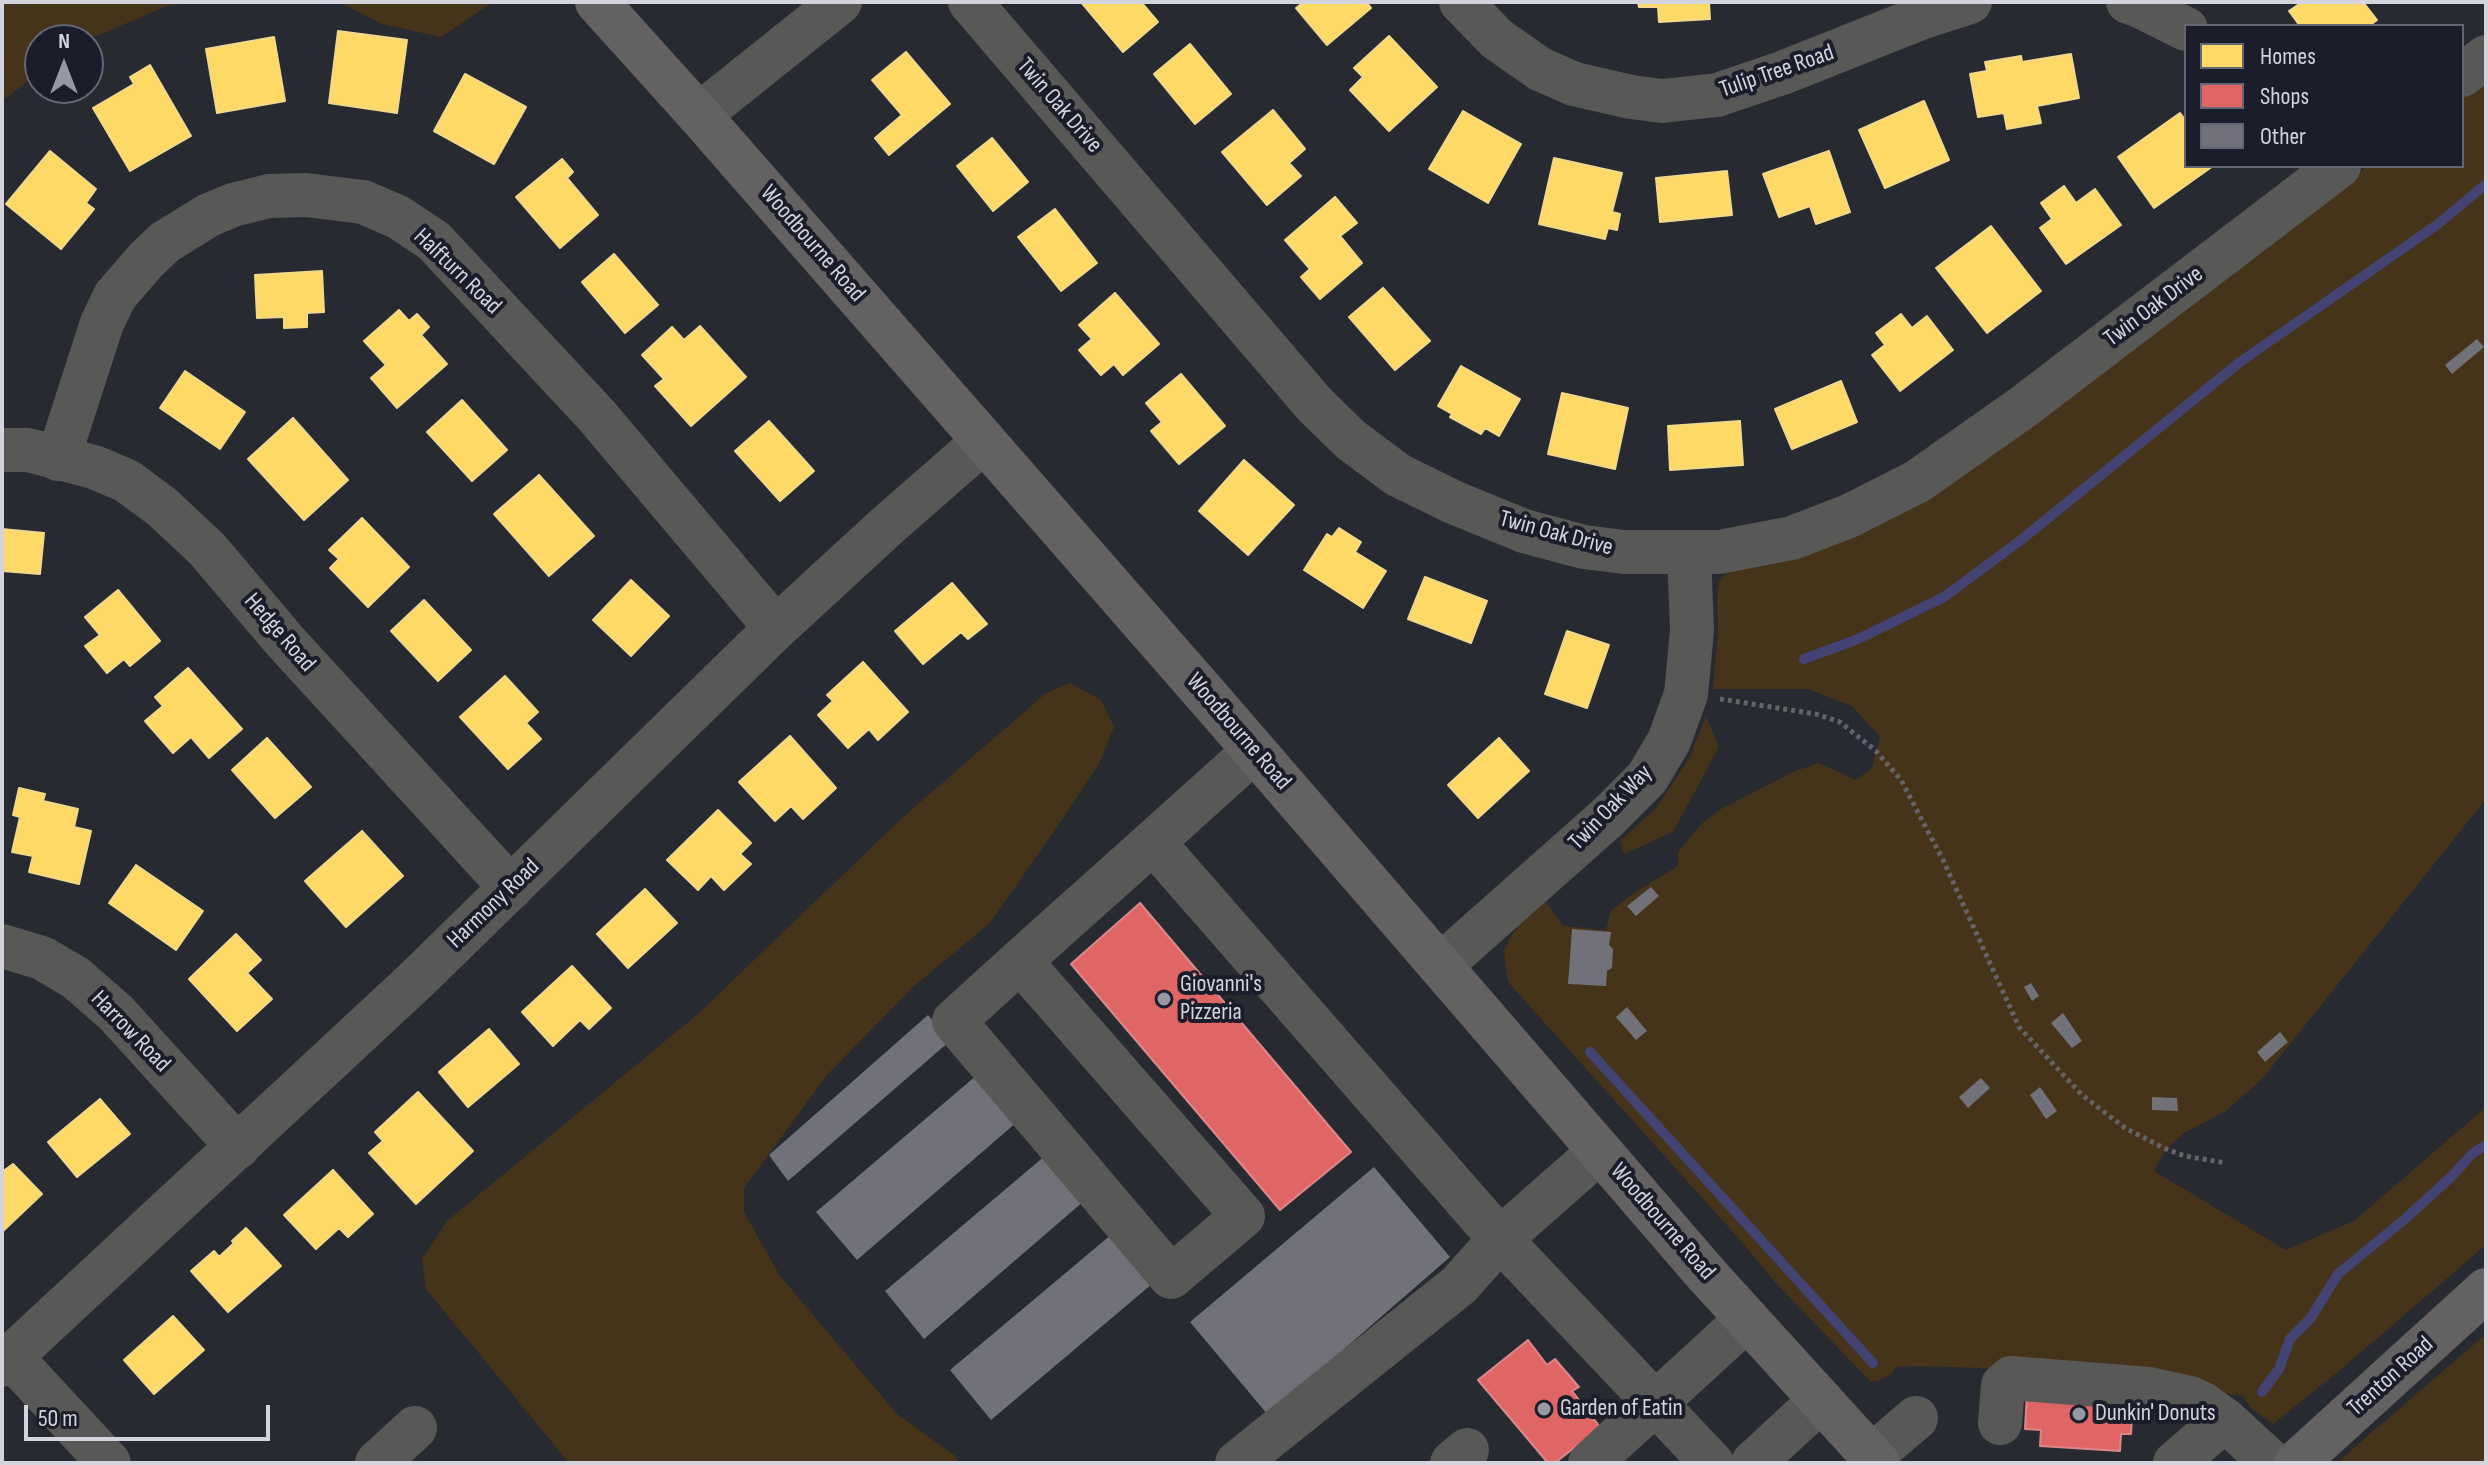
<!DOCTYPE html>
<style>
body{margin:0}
#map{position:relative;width:2488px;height:1465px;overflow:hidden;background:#282a32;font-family:"Sofia Sans Condensed",sans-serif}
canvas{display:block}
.frame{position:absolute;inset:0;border:4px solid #d3d4de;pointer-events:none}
.legend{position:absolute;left:2184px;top:24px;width:280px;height:144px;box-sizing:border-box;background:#1c1d2b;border:2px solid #656673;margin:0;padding:10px 14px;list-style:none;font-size:24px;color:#d3d4de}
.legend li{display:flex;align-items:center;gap:16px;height:40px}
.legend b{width:40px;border:2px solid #656673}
.north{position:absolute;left:24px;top:24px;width:80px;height:80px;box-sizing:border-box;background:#1c1d2b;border:2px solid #656673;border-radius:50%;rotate:0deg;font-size:22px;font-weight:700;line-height:32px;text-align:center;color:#d3d4de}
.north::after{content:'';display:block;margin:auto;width:28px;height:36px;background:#9798a2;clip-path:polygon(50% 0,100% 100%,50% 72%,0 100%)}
.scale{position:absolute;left:24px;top:1405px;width:246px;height:36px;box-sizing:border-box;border:4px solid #d3d4de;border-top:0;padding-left:10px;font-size:24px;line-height:28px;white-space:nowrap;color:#d3d4de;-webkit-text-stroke:6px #1c1d2b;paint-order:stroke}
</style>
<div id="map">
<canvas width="2488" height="1465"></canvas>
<div class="frame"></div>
<ul class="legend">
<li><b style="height:22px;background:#ffd966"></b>Homes</li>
<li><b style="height:22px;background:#e06666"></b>Shops</li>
<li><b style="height:22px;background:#717279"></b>Other</li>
</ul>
<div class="north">N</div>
<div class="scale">50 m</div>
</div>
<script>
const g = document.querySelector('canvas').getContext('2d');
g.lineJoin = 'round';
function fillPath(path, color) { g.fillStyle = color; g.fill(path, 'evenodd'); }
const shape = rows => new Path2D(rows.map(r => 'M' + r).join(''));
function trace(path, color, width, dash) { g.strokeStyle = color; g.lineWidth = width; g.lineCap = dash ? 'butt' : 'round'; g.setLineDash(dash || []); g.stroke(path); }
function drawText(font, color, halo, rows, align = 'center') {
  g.font = font + ' "Sofia Sans Condensed",sans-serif'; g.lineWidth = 8; g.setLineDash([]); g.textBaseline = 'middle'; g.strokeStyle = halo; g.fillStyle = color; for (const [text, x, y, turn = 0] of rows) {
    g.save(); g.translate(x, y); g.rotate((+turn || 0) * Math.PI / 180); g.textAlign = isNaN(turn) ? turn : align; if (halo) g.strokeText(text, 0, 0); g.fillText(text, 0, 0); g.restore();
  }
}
const green = shape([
 [2,2,192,2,167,6,87,40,40,40,40,72,2,101],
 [339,2,493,2,441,37,382,24],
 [2486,77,2486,799,2264,1077,2226,1111,2184,1133,2166,1149,2154,1171,2286,1250,2354,1221,2486,1107,2486,1245,2338,1372,2273,1424,2252,1409,2243,1396,2047,1370,1918,1366,1896,1367,1891,1375,1877,1381,1870,1381,1774,1281,1741,1241,1508,982,1504,952,1510,938,1520,924,1546,902,1563,926,1606,930,1611,911,1634,893,1678,866,1678,852,1701,824,1721,809,1795,771,1819,763,1856,780,1872,768,1880,737,1852,706,1808,689,1713,689,1718,628,1717,595,1719,581,1729,571,2256,249,2368,166,2462,166,2462,95],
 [1070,683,1101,700,1114,727,1099,764,1062,820,990,923,913,987,827,1075,744,1188,744,1212,780,1276,897,1414,954,1455,959,1463,569,1463,426,1289,422,1259,447,1221,698,1014,902,818,1046,693],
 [1706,716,1719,747,1673,832,1624,854,1620,841,1657,807,1691,755],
 [2486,1334,2486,1463,2337,1463,2349,1452]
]);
const homes = shape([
 [1081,2,1141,2,1158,22,1123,52,1081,2],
 [1304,2,1366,2,1371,8,1327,45,1296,8,1304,2],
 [1638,2,1709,2,1710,19,1659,22,1658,7,1639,7,1638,2],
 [2302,2,2363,2,2377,20,2369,26,2300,26,2289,11,2302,2],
 [338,31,407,40,397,113,329,103,338,31],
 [1389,36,1437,87,1389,131,1350,90,1363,77,1354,68,1389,36],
 [274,37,285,101,217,113,206,49,274,37],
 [1190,44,1231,94,1195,124,1154,74,1190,44],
 [906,52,950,104,889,155,875,138,902,115,872,80,906,52],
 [2071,54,2079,98,2037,106,2041,123,2007,129,2004,113,1978,117,1970,74,1987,71,1985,62,2021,56,2022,62,2071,54],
 [150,65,191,136,130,171,93,108,134,84,130,77,150,65],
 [465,74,526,107,494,164,434,131,465,74],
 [1924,101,1949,160,1885,188,1859,130,1924,101],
 [1273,110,1305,149,1289,163,1301,176,1267,205,1222,152,1273,110],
 [1463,111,1521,144,1488,203,1429,169,1463,111],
 [2180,113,2186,121,2186,166,2213,166,2154,208,2118,157,2180,113],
 [992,138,1028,182,993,211,957,166,992,138],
 [50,151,96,189,86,203,94,209,61,249,6,204,50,151],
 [1829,151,1850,212,1816,224,1810,206,1779,217,1763,174,1829,151],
 [1554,158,1622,173,1612,212,1620,214,1617,230,1608,228,1605,239,1539,224,1554,158],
 [562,159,573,172,567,178,598,215,560,248,516,197,562,159],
 [1727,171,1732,215,1660,222,1656,178,1727,171],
 [2064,186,2076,203,2095,189,2121,225,2066,264,2040,228,2052,219,2041,203,2064,186],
 [1335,197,1357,223,1340,236,1362,263,1320,299,1301,277,1310,269,1285,240,1335,197],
 [1055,209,1097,263,1061,291,1018,237,1055,209],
 [1991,226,2041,291,1987,333,1936,268,1991,226],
 [614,254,658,305,625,333,582,282,614,254],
 [322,271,324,312,307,313,307,327,284,328,284,317,257,318,255,275,322,271],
 [1383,288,1430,341,1395,370,1349,317,1383,288],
 [1115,293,1159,344,1123,375,1114,364,1101,375,1079,350,1092,339,1079,325,1115,293],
 [399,310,409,321,417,314,429,327,421,335,447,364,397,408,371,378,386,365,364,341,399,310],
 [1901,314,1912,328,1927,316,1953,350,1900,391,1872,355,1885,345,1876,333,1901,314],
 [700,326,746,377,691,426,655,386,664,379,642,355,672,327,684,340,700,326],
 [1461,366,1520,399,1499,436,1485,428,1481,434,1450,417,1452,414,1438,406,1461,366],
 [185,371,245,412,220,449,160,408,185,371],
 [1181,374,1225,426,1179,464,1151,431,1162,422,1146,403,1181,374],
 [1841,381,1857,422,1792,449,1775,409,1841,381],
 [1562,393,1628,408,1615,469,1548,454,1562,393],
 [462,400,507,450,472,481,427,432,462,400],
 [293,418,348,480,304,520,248,459,293,418],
 [769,421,814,471,780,501,735,451,769,421],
 [1740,421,1743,465,1670,470,1668,426,1740,421],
 [1244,460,1294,505,1248,555,1199,511,1244,460],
 [539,475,594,536,549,576,494,514,539,475],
 [362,518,409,567,368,607,330,568,339,559,329,550,362,518],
 [1339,528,1361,542,1355,552,1386,571,1363,608,1304,570,1327,534,1332,537,1339,528],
 [2,529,44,533,40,574,2,571,2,529],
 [1425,577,1487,601,1471,643,1408,619,1425,577],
 [631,580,669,616,631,656,593,620,631,580],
 [952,583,987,624,968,639,961,632,923,664,895,631,952,583],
 [118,590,160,641,130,666,124,659,107,673,85,646,100,635,85,617,118,590],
 [424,600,471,650,438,681,391,631,424,600],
 [1567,631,1609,645,1587,708,1545,694,1567,631],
 [863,662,908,712,878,740,869,729,848,748,818,715,833,701,827,695,863,662],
 [188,668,242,729,209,758,191,737,173,753,145,721,163,706,155,697,188,668],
 [505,676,538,712,526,723,541,739,508,769,460,717,505,676],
 [790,736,836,788,803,819,791,806,775,821,739,782,790,736],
 [267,738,311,787,275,818,232,770,267,738],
 [1499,738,1529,771,1478,818,1448,785,1499,738],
 [19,788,45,794,43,801,78,809,74,827,91,831,79,884,29,872,33,856,12,852,20,817,13,815,19,788],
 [718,810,751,843,740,854,751,864,724,890,711,876,698,890,667,860,718,810],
 [362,831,403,876,346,927,305,881,362,831],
 [136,865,203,911,176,950,109,903,136,865],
 [645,889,677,923,628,968,597,934,645,889],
 [236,934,261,960,247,973,272,999,237,1031,189,979,236,934],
 [572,966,611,1008,589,1029,580,1020,553,1046,522,1012,572,966],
 [489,1029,519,1064,468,1107,439,1072,489,1029],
 [418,1092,473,1151,416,1204,369,1153,383,1141,375,1132,418,1092],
 [100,1099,130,1134,77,1177,48,1142,100,1099],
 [13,1164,42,1194,2,1232,2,1172,13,1164],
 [333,1170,373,1214,348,1237,339,1228,316,1249,284,1215,333,1170],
 [246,1228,281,1266,228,1312,191,1271,214,1251,219,1257,234,1243,232,1241,246,1228],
 [173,1316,204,1350,154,1394,124,1360,173,1316]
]);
const shops = shape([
 [1140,903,1351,1152,1280,1210,1071,964,1140,903],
 [1528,1340,1547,1365,1555,1359,1579,1387,1572,1391,1600,1427,1555,1463,1548,1463,1478,1380,1528,1340],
 [2027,1392,2133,1399,2131,1434,2121,1434,2120,1451,2040,1446,2041,1430,2025,1429,2027,1392]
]);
const stream = shape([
 [1804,659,1858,639,1944,597,2021,540,2240,362,2438,224,2486,184],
 [1590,1052,1873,1363],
 [2262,1392,2279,1369,2290,1339,2310,1319,2338,1274,2405,1219,2452,1176,2473,1153,2486,1145]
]);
const building = shape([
 [2477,339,2484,347,2452,374,2445,365],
 [1651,887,1659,896,1636,916,1627,906],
 [1572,929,1611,932,1609,945,1613,949,1612,968,1607,971,1606,986,1568,984],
 [2031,983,2039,996,2032,1001,2024,987],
 [1627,1007,1647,1031,1636,1040,1616,1017],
 [2063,1013,2082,1041,2072,1048,2051,1023],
 [928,1015,950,1041,788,1181,769,1155],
 [2280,1032,2288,1042,2265,1062,2257,1052],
 [977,1075,1017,1122,857,1260,816,1212],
 [1981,1078,1990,1088,1968,1108,1959,1097],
 [2040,1087,2057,1111,2046,1119,2030,1095],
 [2152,1097,2177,1098,2178,1111,2152,1110],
 [1046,1155,1084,1201,924,1339,885,1291],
 [1374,1167,1450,1257,1268,1415,1190,1322],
 [1112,1234,1152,1284,991,1420,950,1370]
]);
const path = shape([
 [1720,699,1816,714,1840,722,1876,751,1901,780,1943,860,2019,1027,2082,1095,2125,1128,2166,1149,2185,1156,2226,1163]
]);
const minor = shape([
 [970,2,1315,405,1351,440,1398,475,1453,502,1524,531,1584,547,1624,552,1719,552,1792,538,1849,516,1918,481,2023,407,2339,166],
 [1461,2,1497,39,1540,69,1574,84,1631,97,1662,101,1717,95,1782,73,1923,17,1970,2],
 [2128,2,2140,6,2186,29],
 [2462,75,2486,57],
 [699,115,840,2],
 [2,450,28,450,94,467,127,481,162,507,207,549,284,640,511,888],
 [58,459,102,323,115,296,146,260,165,242,209,215,233,205,269,196,306,195,363,202,398,217,434,241,597,416,776,628],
 [1153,842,1500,1239,1600,1151],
 [2,946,42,958,76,978,116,1013,238,1147],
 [1020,961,1243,1216,1171,1277,954,1021,1020,961,1153,842,1254,751],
 [1440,966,1608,817,1647,778,1669,741,1686,694,1692,630,1689,553],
 [11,1357,109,1463],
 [2,1365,416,980,776,628,888,525,984,441],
 [2000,1423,2003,1385,2011,1378,2149,1389,2190,1398,2203,1404,2225,1420,2272,1463],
 [1872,1456,1916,1418],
 [377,1463,415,1428],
 [1237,1463,1459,1285,1500,1239,1712,1463],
 [1452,1463,1467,1450],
 [1590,1463,1747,1319],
 [1753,1463,1821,1400],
 [2175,1463,2225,1420]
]);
const major = shape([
 [597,2,699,115,1214,704,1707,1275,1878,1463],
 [2296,1463,2486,1290]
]);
const markers = [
 [1164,999,8,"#9798a2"],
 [1544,1409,8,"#9798a2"],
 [2079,1414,8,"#9798a2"]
];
const streetNames = [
 ["Tulip Tree Road",1777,72,-19],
 ["Twin Oak Drive",1059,106,49],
 ["Woodbourne Road",812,244,49],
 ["Halfturn Road",457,272,44],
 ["Twin Oak Drive",2154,307,-37],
 ["Twin Oak Drive",1556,534,15],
 ["Hedge Road",279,633,49],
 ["Woodbourne Road",1238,732,49],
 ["Twin Oak Way",1611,808,-46],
 ["Harmony Road",494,904,-44],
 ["Harrow Road",130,1032,46],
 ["Woodbourne Road",1662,1222,49],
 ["Trenton Road",2391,1377,-42]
];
const poiNames = [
 ["Giovanni's",1180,985],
 ["Pizzeria",1180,1013],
 ["Garden of Eatin",1560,1409],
 ["Dunkin' Donuts",2095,1414]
];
fillPath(green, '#45331a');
fillPath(homes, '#ffd966');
trace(homes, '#f2d88a', 2);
fillPath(shops, '#e06666');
trace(shops, '#dc878a', 2);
trace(stream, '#434474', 10);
fillPath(building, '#717279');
trace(path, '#646365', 5, [4, 4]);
trace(minor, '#585857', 44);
trace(major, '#636161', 44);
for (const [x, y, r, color] of markers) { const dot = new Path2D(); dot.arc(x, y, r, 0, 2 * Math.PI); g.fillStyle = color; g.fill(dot); trace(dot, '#1c1d2b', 3); }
drawText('24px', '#d3d4de', '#1c1d2b', streetNames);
drawText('24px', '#d3d4de', '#1c1d2b', poiNames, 'left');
</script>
